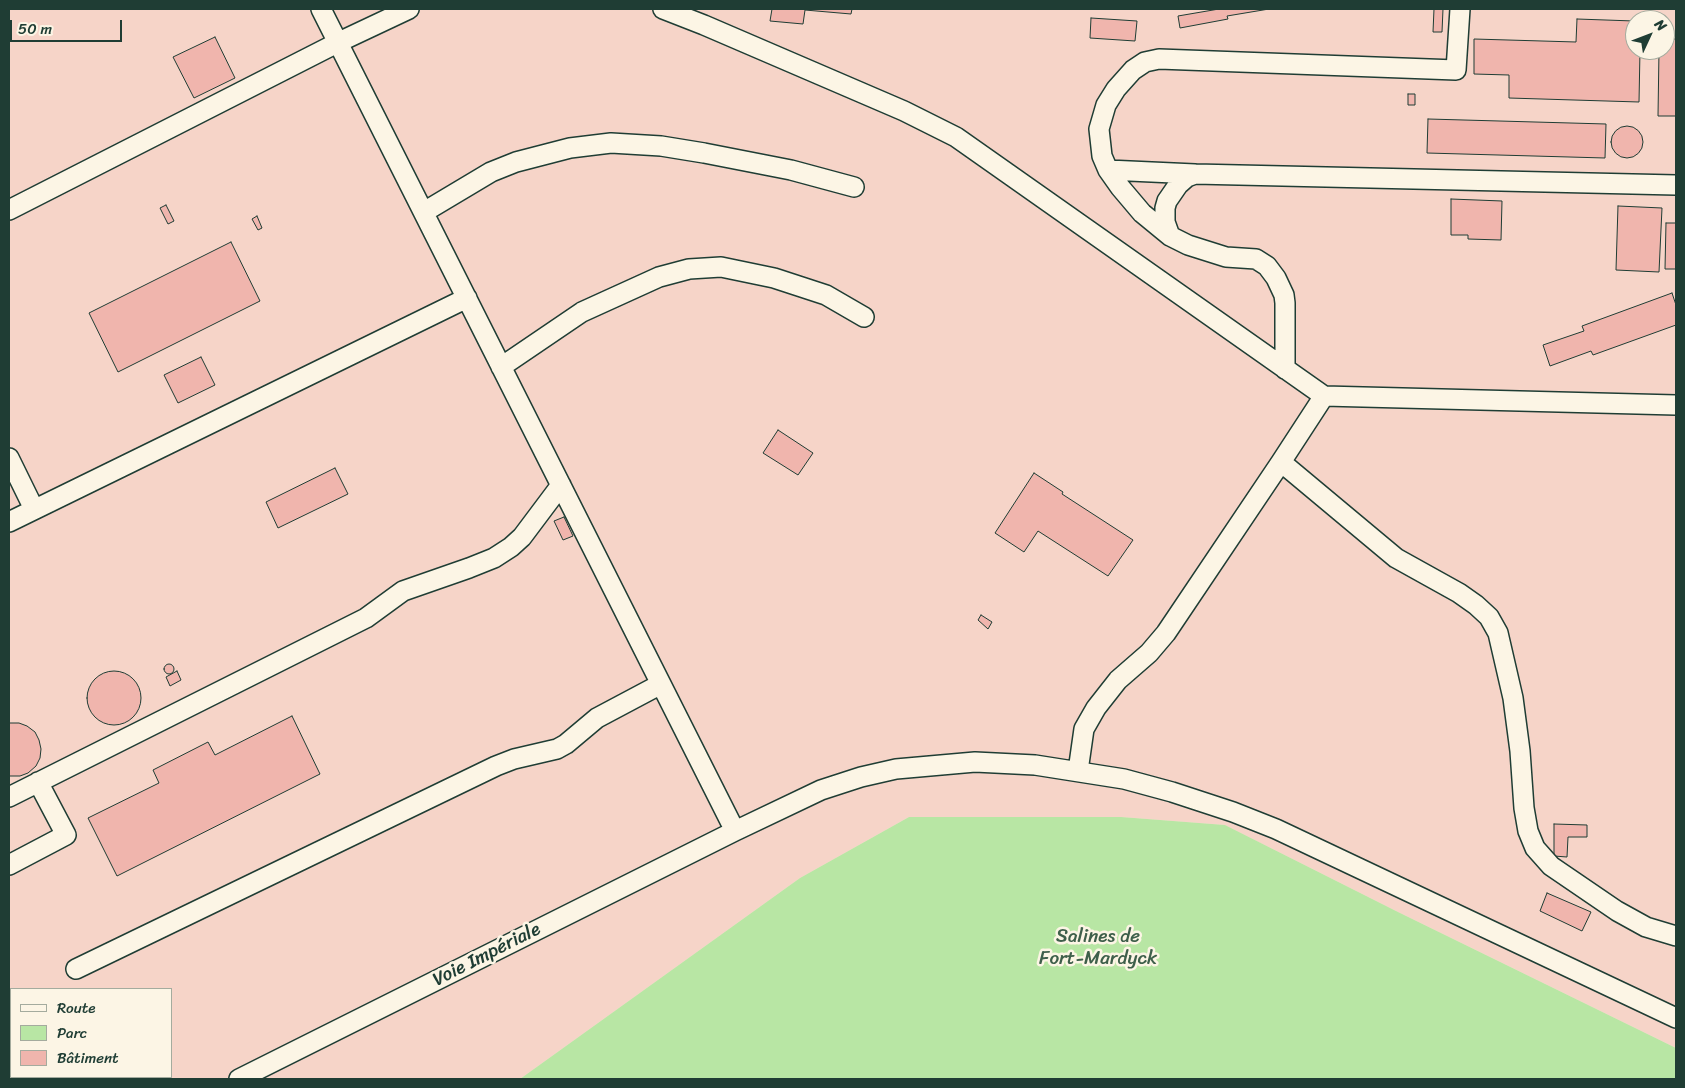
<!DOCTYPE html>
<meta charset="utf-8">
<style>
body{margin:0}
#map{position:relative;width:1685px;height:1088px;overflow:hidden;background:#f8e2d4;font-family:Sriracha,sans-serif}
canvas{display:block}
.frame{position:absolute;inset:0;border:10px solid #1f3d34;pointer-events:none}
.legend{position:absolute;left:10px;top:988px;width:162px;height:90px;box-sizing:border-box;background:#fcf5e5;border:1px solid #a4ab9e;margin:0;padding:6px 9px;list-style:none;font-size:15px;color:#1f3d34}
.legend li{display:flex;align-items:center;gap:10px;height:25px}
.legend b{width:25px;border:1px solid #a4ab9e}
.north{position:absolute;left:1625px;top:10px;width:50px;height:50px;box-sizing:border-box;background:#fcf5e5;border:1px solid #a4ab9e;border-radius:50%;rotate:47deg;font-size:14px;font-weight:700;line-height:20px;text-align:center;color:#1f3d34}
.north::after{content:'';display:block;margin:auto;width:18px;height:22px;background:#1f3d34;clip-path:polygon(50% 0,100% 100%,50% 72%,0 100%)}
.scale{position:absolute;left:10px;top:20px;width:112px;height:22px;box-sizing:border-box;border:2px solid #1f3d34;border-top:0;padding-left:6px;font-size:15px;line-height:18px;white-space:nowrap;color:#1f3d34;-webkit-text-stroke:4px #fcf5e5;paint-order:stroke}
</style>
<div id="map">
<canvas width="1685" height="1088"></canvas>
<div class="frame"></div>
<ul class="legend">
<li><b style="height:6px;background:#fcf5e5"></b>Route</li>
<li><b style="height:14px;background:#b8e6a4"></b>Parc</li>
<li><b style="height:14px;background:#f0b5ad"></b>Bâtiment</li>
</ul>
<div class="north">N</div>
<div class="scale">50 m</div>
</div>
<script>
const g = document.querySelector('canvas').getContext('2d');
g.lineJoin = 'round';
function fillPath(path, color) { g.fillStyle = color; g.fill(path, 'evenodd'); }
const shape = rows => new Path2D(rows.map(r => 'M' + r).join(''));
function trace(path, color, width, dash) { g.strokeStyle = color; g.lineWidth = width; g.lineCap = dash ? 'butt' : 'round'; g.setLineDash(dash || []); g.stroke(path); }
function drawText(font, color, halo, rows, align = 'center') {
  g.font = font + ' Sriracha,sans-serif'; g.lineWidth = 5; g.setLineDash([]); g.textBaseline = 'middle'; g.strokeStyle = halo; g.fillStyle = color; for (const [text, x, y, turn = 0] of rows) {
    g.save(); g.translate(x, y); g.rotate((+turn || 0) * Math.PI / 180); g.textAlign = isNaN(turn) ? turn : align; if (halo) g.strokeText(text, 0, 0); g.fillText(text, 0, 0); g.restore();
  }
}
const built = shape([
 [9,9,1676,9,1676,1048,1398,912,1225,825,1121,817,909,817,800,878,520,1079,9,1079],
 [1635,20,1665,20,1665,50,1635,50],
 [11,989,171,989,171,1077,11,1077]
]);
const green = shape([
 [909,817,1121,817,1225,825,1398,912,1676,1048,1676,1079,520,1079,800,878]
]);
const building = shape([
 [772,9,852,9,851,14,805,10,803,24,770,21,772,9],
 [1219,9,1269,9,1227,16,1228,19,1180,28,1178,16,1219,9],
 [1434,9,1443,9,1442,32,1433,32,1434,9],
 [1091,18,1137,21,1135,41,1090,38,1091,18],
 [1577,19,1634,21,1633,44,1635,44,1635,50,1640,50,1639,102,1509,98,1509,75,1474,74,1474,39,1576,42,1577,19],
 [215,37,235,78,194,98,173,57,215,37],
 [1665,39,1676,39,1676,116,1658,116,1659,50,1665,50,1665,39],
 [1408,94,1415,94,1415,105,1408,105,1408,94],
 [1428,119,1606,124,1605,158,1427,153,1428,119],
 '1611 142a16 16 0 1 1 32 0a16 16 0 1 1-32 0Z',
 [1451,199,1502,201,1501,240,1468,239,1468,235,1451,235,1451,199],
 [166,205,174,221,168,224,160,208,166,205],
 [1618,206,1662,208,1659,272,1616,270,1618,206],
 [257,216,262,228,258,230,252,219,257,216],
 [1666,223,1676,223,1676,269,1665,269,1666,223],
 [231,242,260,301,118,372,89,313,231,242],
 [1672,293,1676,305,1676,325,1593,355,1591,351,1550,366,1543,345,1584,331,1582,326,1672,293],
 [201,357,215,385,178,403,164,375,201,357],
 [778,430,813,453,798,475,763,453,778,430],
 [335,468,348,494,278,528,266,502,335,468],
 [1034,473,1063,492,1062,494,1133,540,1108,576,1038,531,1024,552,995,533,1034,473],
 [564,517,573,536,563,540,554,521,564,517],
 [981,615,992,622,988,629,978,620,981,615],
 '164 669a5 5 0 1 1 10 0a5 5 0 1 1-10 0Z',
 [177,671,181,680,170,686,166,677,177,671],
 '87 698a27 27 0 1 1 54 0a27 27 0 1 1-54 0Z',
 [292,716,320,774,117,876,88,818,159,783,153,770,208,742,215,755,292,716],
 [9,723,19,723,27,726,35,732,39,740,41,749,40,758,36,766,28,773,20,776,9,776,9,723],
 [1554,824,1587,825,1587,837,1568,837,1567,857,1554,856,1554,824],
 [1547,893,1591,912,1582,931,1540,911,1547,893]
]);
const minor = shape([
 [321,9,735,831],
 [663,9,704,25,904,111,956,137,1324,396,1281,462,1166,633,1149,653,1118,680,1096,708,1084,729,1078,771],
 [1108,170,1195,174],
 [9,210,339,42,409,9],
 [424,212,491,172,516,162,570,148,611,143,661,146,704,153,791,170,854,187],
 [1170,236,1165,222,1165,208,1167,201,1178,185,1187,177,1195,174,1676,185],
 [501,367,582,312,659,277,689,269,721,267,774,278,826,295,864,317],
 [1285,369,1285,303,1284,295,1276,278,1267,266,1256,259,1226,257,1188,245,1170,236,1142,213,1120,187,1108,170,1102,156,1099,129,1106,105,1116,89,1133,70,1145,62,1159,59,1456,70,1460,9],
 [1324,396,1676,405],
 [9,458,34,509],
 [1281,462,1396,558,1459,593,1476,605,1489,617,1498,633,1513,698,1520,751,1524,808,1528,831,1535,848,1551,866,1617,911,1646,927,1676,936],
 [9,522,467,298],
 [9,797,366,618,403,591,469,568,494,558,511,547,522,537,561,485],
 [9,865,66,835,38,782],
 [76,969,496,766,514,759,557,749,566,744,597,718,661,684],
 [239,1079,735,831,821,790,861,777,896,769,975,762,1035,765,1124,779,1172,792,1233,812,1276,829,1676,1018]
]);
const parkNames = [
 ["Salines de",1098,937],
 ["Fort-Mardyck",1098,959]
];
const streetNames = [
 ["Voie Impériale",487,955,-27]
];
fillPath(built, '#f6d4c8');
fillPath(green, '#b8e6a4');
fillPath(building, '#f0b5ad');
trace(building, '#1f3d34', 1);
trace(minor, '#1f3d34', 22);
trace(minor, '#fcf5e5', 19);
drawText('19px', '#3e5f4a', '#fcf5e5', parkNames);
drawText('19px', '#1f3d34', '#fcf5e5', streetNames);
</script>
